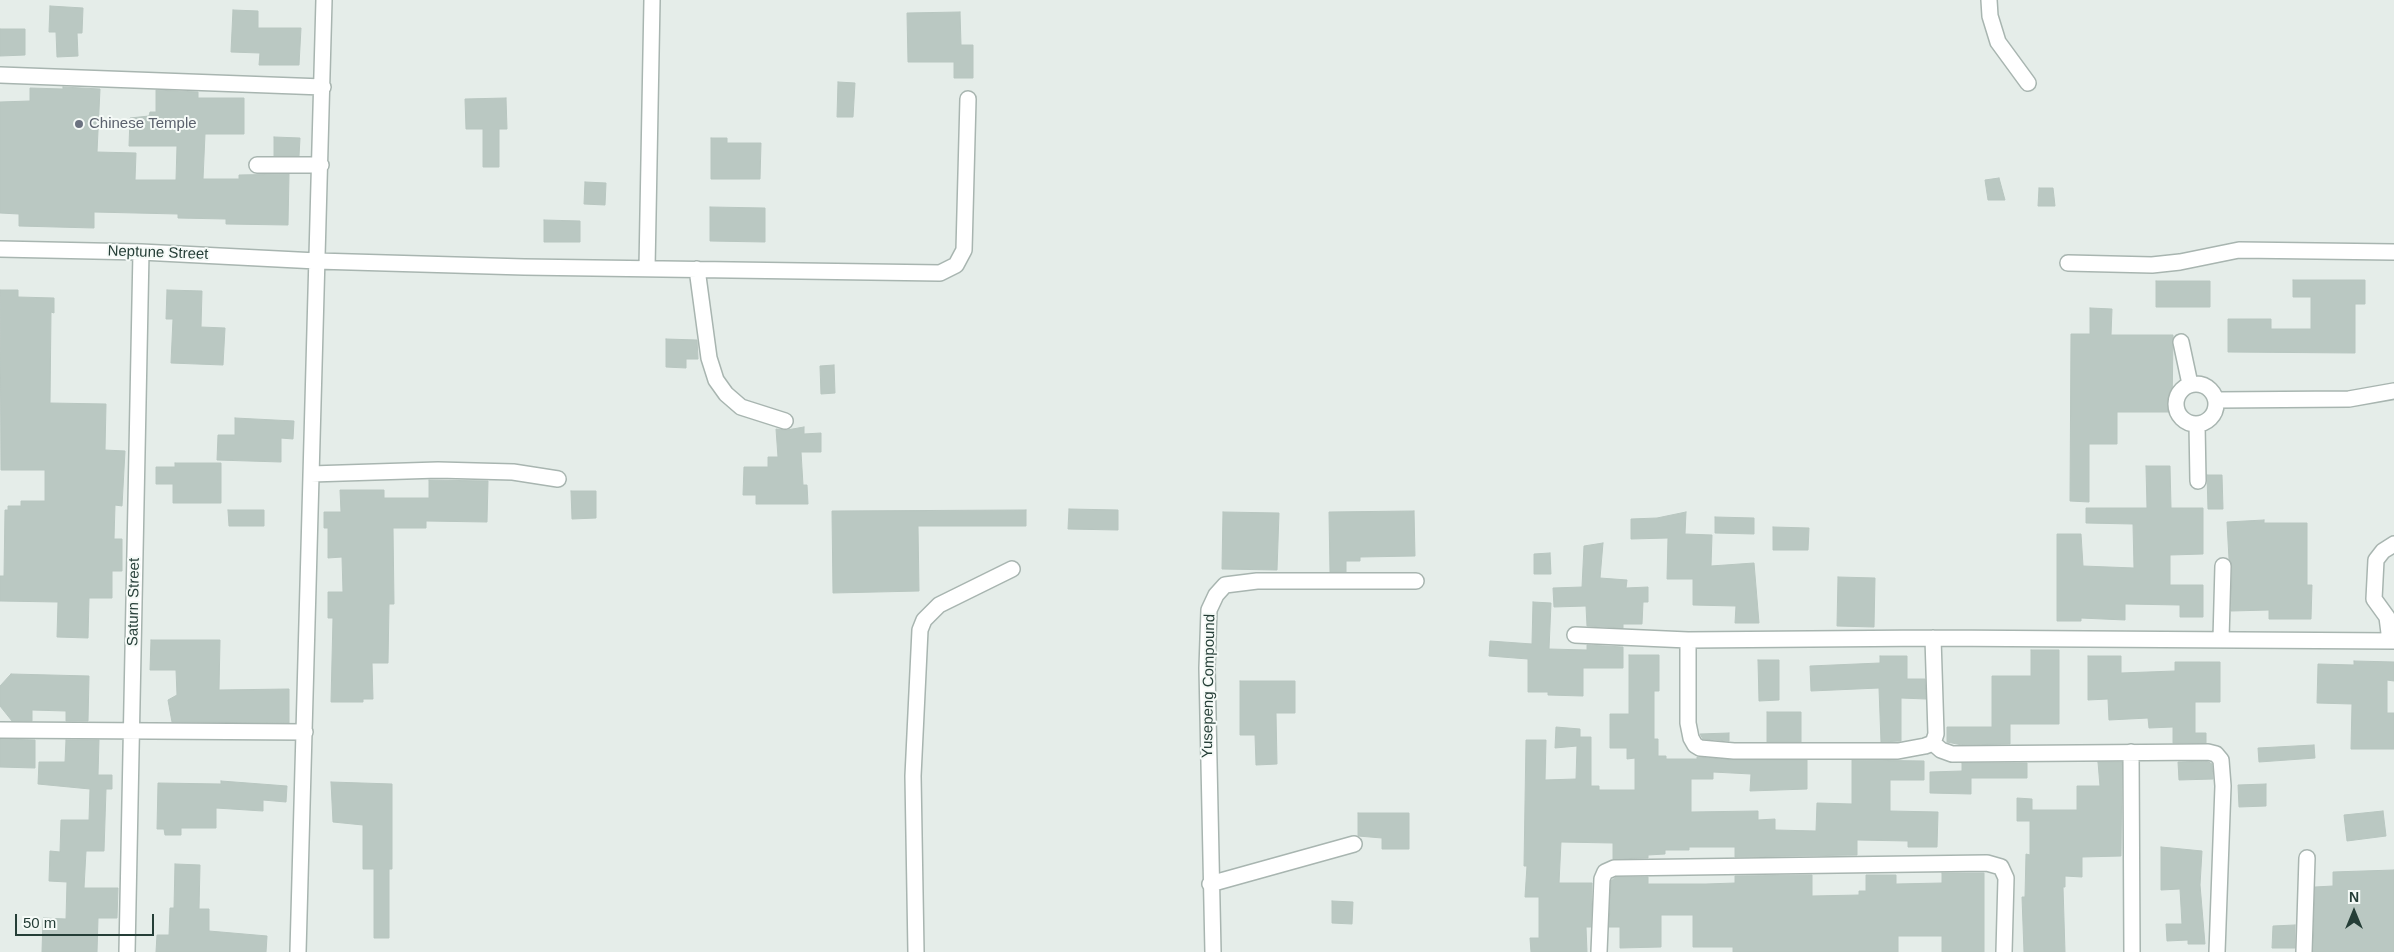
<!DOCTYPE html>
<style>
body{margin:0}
#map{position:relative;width:2394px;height:952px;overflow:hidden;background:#e5ede9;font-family:Helvetica,sans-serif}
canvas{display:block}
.north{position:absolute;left:2329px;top:887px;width:50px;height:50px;-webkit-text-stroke:4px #f5faf7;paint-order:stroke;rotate:0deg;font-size:14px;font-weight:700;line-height:20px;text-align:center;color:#253e37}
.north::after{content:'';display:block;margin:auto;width:18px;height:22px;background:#253e37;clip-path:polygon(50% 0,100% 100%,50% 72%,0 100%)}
.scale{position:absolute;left:15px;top:914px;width:139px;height:22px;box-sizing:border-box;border:2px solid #253e37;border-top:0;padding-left:6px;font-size:15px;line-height:18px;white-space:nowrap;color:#253e37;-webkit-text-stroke:4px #f5faf7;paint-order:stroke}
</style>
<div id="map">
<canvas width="2394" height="952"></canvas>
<div class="north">N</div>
<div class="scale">50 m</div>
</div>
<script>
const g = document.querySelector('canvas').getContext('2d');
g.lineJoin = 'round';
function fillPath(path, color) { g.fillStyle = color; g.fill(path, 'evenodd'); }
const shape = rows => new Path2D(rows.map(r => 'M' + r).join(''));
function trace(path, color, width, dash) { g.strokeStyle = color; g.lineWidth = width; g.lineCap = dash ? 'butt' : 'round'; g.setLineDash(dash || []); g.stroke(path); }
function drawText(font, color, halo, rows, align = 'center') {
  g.font = font + ' Helvetica,sans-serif'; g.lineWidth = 4; g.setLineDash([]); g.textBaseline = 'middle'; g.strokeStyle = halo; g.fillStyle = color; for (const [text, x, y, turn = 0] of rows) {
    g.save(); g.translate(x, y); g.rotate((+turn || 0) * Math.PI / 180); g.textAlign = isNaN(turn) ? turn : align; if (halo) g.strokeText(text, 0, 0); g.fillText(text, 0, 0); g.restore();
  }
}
const building = shape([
 [50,6,83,8,82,33,77,33,78,56,57,57,56,32,49,32,50,6],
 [233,10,258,11,258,28,301,28,299,65,259,65,260,53,231,52,233,10],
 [960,12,961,45,973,45,973,78,954,78,954,62,908,62,907,13,960,12],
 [0,29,25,29,25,55,0,56,0,29],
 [838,82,855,83,853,117,837,117,838,82],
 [63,87,100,89,97,152,136,153,135,180,176,180,177,146,129,146,130,118,149,116,150,112,156,112,156,90,198,92,198,98,244,98,244,134,205,134,203,179,239,179,239,175,289,174,288,225,226,224,226,219,178,218,178,214,94,212,94,228,19,226,19,214,0,213,0,102,30,101,30,88,63,89,63,87],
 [506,98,507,129,499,129,499,167,483,167,483,129,466,129,465,99,506,98],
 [274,137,300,138,299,156,274,156,274,137],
 [711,138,727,138,727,143,761,143,760,179,711,179,711,138],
 [1999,178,2005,200,1988,200,1985,180,1999,178],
 [585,182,606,183,605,205,584,204,585,182],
 [2039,188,2053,188,2055,206,2038,206,2039,188],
 [710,207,765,208,765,242,710,241,710,207],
 [544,220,580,221,580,242,544,242,544,220],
 [2293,280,2365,280,2365,304,2355,304,2355,353,2228,352,2228,319,2271,319,2271,329,2311,329,2311,297,2293,297,2293,280],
 [2156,281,2210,281,2210,307,2156,307,2156,281],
 [0,290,18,290,18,297,54,298,54,313,51,312,50,403,106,404,105,450,125,451,122,506,115,505,114,539,122,539,122,571,112,571,112,598,89,598,88,638,57,637,58,602,0,601,0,576,4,576,5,510,8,510,8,506,21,506,21,501,45,501,45,470,1,470,0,290],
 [167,290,202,291,201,327,225,328,223,365,171,363,173,319,166,319,167,290],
 [2090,308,2112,309,2111,335,2173,335,2172,412,2117,412,2117,444,2089,444,2089,502,2070,501,2071,334,2090,334,2090,308],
 [666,339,697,340,698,359,686,359,686,368,666,367,666,339],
 [834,365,835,393,821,394,820,366,834,365],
 [235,418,294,421,293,439,281,438,281,462,217,460,218,435,235,435,235,418],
 [804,427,804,434,821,433,821,452,801,452,803,485,807,485,808,504,756,504,756,495,743,495,744,467,768,467,768,457,778,457,776,429,787,430,804,427],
 [175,463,221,463,221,503,173,503,173,484,156,484,156,467,175,467,175,463],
 [2146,466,2170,466,2171,508,2203,508,2203,554,2170,555,2170,585,2203,585,2203,617,2180,617,2180,605,2125,604,2125,620,2081,618,2081,621,2057,621,2057,534,2081,534,2083,566,2134,568,2133,524,2086,523,2086,508,2147,508,2146,466],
 [2207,475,2222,475,2223,509,2208,509,2207,475],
 [429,480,488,481,487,522,426,521,426,528,393,528,394,604,389,604,388,663,372,663,373,699,363,699,363,702,331,702,333,618,328,618,328,592,343,592,342,557,328,558,328,528,324,528,324,512,341,512,340,490,384,490,384,498,429,498,429,480],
 [571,491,596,491,596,518,572,519,571,491],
 [1069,509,1118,510,1118,530,1068,529,1069,509],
 [228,510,264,510,264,526,229,526,228,510],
 [1026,510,1026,526,918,526,919,591,833,593,832,511,1026,510],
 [1414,511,1415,556,1360,557,1360,561,1346,561,1346,572,1330,572,1329,512,1414,511],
 [1223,512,1279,513,1277,570,1222,569,1223,512],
 [1686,512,1685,534,1712,535,1711,566,1754,563,1759,623,1735,623,1736,606,1693,605,1693,579,1667,579,1668,538,1631,539,1631,519,1657,518,1686,512],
 [1715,517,1754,518,1754,534,1715,533,1715,517],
 [2264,520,2264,523,2307,523,2307,585,2312,585,2311,619,2269,619,2269,610,2231,611,2232,566,2229,559,2227,522,2264,520],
 [1773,527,1809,528,1808,550,1773,550,1773,527],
 [1603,543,1600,578,1627,580,1626,588,1648,587,1648,602,1643,602,1642,624,1623,624,1623,628,1587,626,1586,606,1554,607,1553,588,1582,587,1584,546,1603,543],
 [1550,553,1551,574,1534,574,1534,554,1550,553],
 [1838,577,1875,578,1874,627,1837,626,1838,577],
 [1533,602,1551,603,1549,649,1587,650,1587,645,1623,647,1623,668,1583,668,1583,696,1548,695,1548,692,1528,692,1528,659,1489,656,1490,641,1532,644,1533,602],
 [151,640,220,640,219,690,289,689,289,723,172,722,168,700,177,695,176,670,150,670,151,640],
 [2031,650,2059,650,2059,724,2010,724,2010,744,1962,745,1947,742,1947,727,1992,727,1992,676,2031,676,2031,650],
 [1629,655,1659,655,1659,691,1654,691,1654,739,1658,739,1658,756,1666,756,1666,759,1697,759,1697,757,1734,760,1807,760,1807,789,1750,791,1751,774,1713,772,1713,779,1691,779,1691,812,1758,811,1758,820,1775,819,1775,830,1816,831,1817,803,1852,804,1852,760,1924,761,1924,780,1890,780,1890,811,1938,812,1937,847,1908,847,1908,841,1857,840,1857,855,1735,857,1735,847,1689,847,1689,850,1665,850,1665,854,1648,855,1648,858,1613,859,1613,843,1561,842,1559,883,1592,883,1591,927,1586,927,1587,952,1531,952,1530,938,1539,938,1539,897,1525,897,1527,866,1524,866,1526,740,1546,740,1545,780,1576,779,1577,746,1555,748,1556,727,1580,729,1580,737,1591,737,1591,786,1599,786,1599,790,1635,790,1635,758,1627,759,1627,748,1610,748,1610,714,1629,714,1629,655],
 [1880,656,1907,656,1907,679,1925,679,1926,699,1901,698,1901,741,1881,742,1879,688,1811,691,1810,666,1880,663,1880,656],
 [2088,656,2121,656,2121,673,2175,671,2175,662,2220,662,2220,702,2195,702,2195,733,2206,733,2206,743,2173,743,2173,727,2149,728,2148,718,2109,720,2108,699,2088,700,2088,656],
 [1758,660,1779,660,1779,700,1759,701,1758,660],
 [2354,661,2394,662,2394,681,2387,680,2387,713,2394,713,2394,749,2351,749,2352,704,2317,703,2318,664,2354,665,2354,661],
 [11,674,89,676,88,721,66,721,66,711,32,710,32,721,12,721,0,706,0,686,11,674],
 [1240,681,1295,681,1295,713,1276,713,1277,764,1256,765,1255,735,1240,735,1240,681],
 [1767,712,1801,712,1801,742,1767,742,1767,712],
 [1729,733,1729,741,1703,739,1700,734,1729,733],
 [0,739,35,740,35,768,0,767,0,739],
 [66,740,99,740,98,775,112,775,112,789,106,789,104,851,86,851,84,888,118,888,117,918,98,918,97,952,42,952,43,918,66,919,67,882,49,881,50,851,60,852,61,820,89,820,90,789,38,784,39,762,65,762,66,740],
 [2314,745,2315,758,2259,762,2258,748,2314,745],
 [2207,761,2212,764,2213,779,2179,780,2178,762,2207,761],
 [2098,762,2122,762,2121,856,2082,857,2082,877,2065,876,2065,887,2063,887,2065,952,2024,952,2022,897,2025,897,2026,854,2030,855,2030,821,2017,821,2017,798,2032,799,2032,810,2077,810,2077,786,2100,786,2098,762],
 [1962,763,2027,763,2027,778,1971,778,1971,794,1930,793,1930,772,1962,771,1962,763],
 [221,781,287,786,286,802,263,800,263,811,216,808,216,828,181,828,181,835,165,835,164,829,157,829,158,783,221,784,221,781],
 [331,782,392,784,392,869,389,869,389,938,374,938,374,869,363,869,363,825,333,822,331,782],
 [2266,784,2266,806,2239,807,2238,785,2266,784],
 [2383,811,2386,836,2347,841,2344,815,2383,811],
 [1358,813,1409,813,1409,849,1382,849,1382,838,1358,836,1358,813],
 [2161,847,2202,851,2200,885,2205,944,2188,944,2188,940,2167,941,2166,924,2182,924,2180,889,2161,890,2161,847],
 [175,864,200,865,199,909,209,909,209,931,267,936,266,952,156,952,157,935,169,935,170,908,174,908,175,864],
 [2394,870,2394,952,2313,952,2315,887,2333,886,2333,872,2394,870],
 [1942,873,1984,873,1984,952,1942,952,1942,936,1898,936,1898,952,1733,952,1733,947,1693,947,1693,915,1661,915,1661,947,1620,948,1620,927,1609,927,1611,881,1616,877,1648,877,1648,884,1706,884,1735,883,1735,876,1812,875,1812,896,1859,895,1859,891,1866,891,1866,875,1896,875,1896,884,1942,883,1942,873],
 [1332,901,1353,902,1352,924,1332,923,1332,901],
 [2295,925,2295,948,2272,948,2273,926,2295,925]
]);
const minor = shape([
 [1989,0,1990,16,1998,42,2028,83],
 [0,75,323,87],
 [257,165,321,165],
 [0,249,141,252,317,261,524,267,940,273,956,265,964,250,968,99],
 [2068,263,2152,265,2180,262,2239,250,2394,252],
 [647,268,652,0],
 [697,269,709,358,716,380,726,394,741,407,785,421],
 [2181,342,2190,384],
 '2176 404a20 20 0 1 1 40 0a20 20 0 1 1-40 0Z',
 [2217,400,2349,399,2394,391],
 [2197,424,2198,481],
 [311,474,438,470,513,472,558,479],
 [1575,635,1688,640,1933,638,2394,641],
 [2221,639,2223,566],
 [1688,640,1688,723,1691,738,1695,745,1700,748,1734,751,1898,751,1925,746,1933,743,1936,734,1933,638],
 [2390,641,2387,617,2374,599,2376,560,2383,551,2394,544],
 [0,730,305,732],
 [1933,743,1941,750,1952,754,2208,752,2216,754,2221,760,2223,786,2217,952],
 [2131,752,2132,952],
 [1210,884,1354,844],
 [127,952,141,252],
 [298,952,324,0],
 [916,952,913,776,920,630,924,620,939,605,1012,569],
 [1213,952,1207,668,1209,610,1216,595,1225,585,1257,581,1416,581],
 [1599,952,1602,879,1605,872,1614,868,1987,863,2001,867,2006,878,2004,952],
 [2304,952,2307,858]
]);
const markers = [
 [79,124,5,"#6b7280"]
];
const worshipNames = [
 ["Chinese Temple",89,124]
];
const streetNames = [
 ["Neptune Street",158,253,2],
 ["Saturn Street",134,602,-89],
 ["Yusepeng Compound",1209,686,-89]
];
fillPath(building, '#bac8c2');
trace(building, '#b8c6c0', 1);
trace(minor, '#a8b5b0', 18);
trace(minor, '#fff', 15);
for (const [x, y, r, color] of markers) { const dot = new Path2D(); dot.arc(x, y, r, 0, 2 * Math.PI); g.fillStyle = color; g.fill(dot); trace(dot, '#f5faf7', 2); }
drawText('15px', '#5b616d', '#f5faf7', worshipNames, 'left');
drawText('15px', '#253e37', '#f5faf7', streetNames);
</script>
